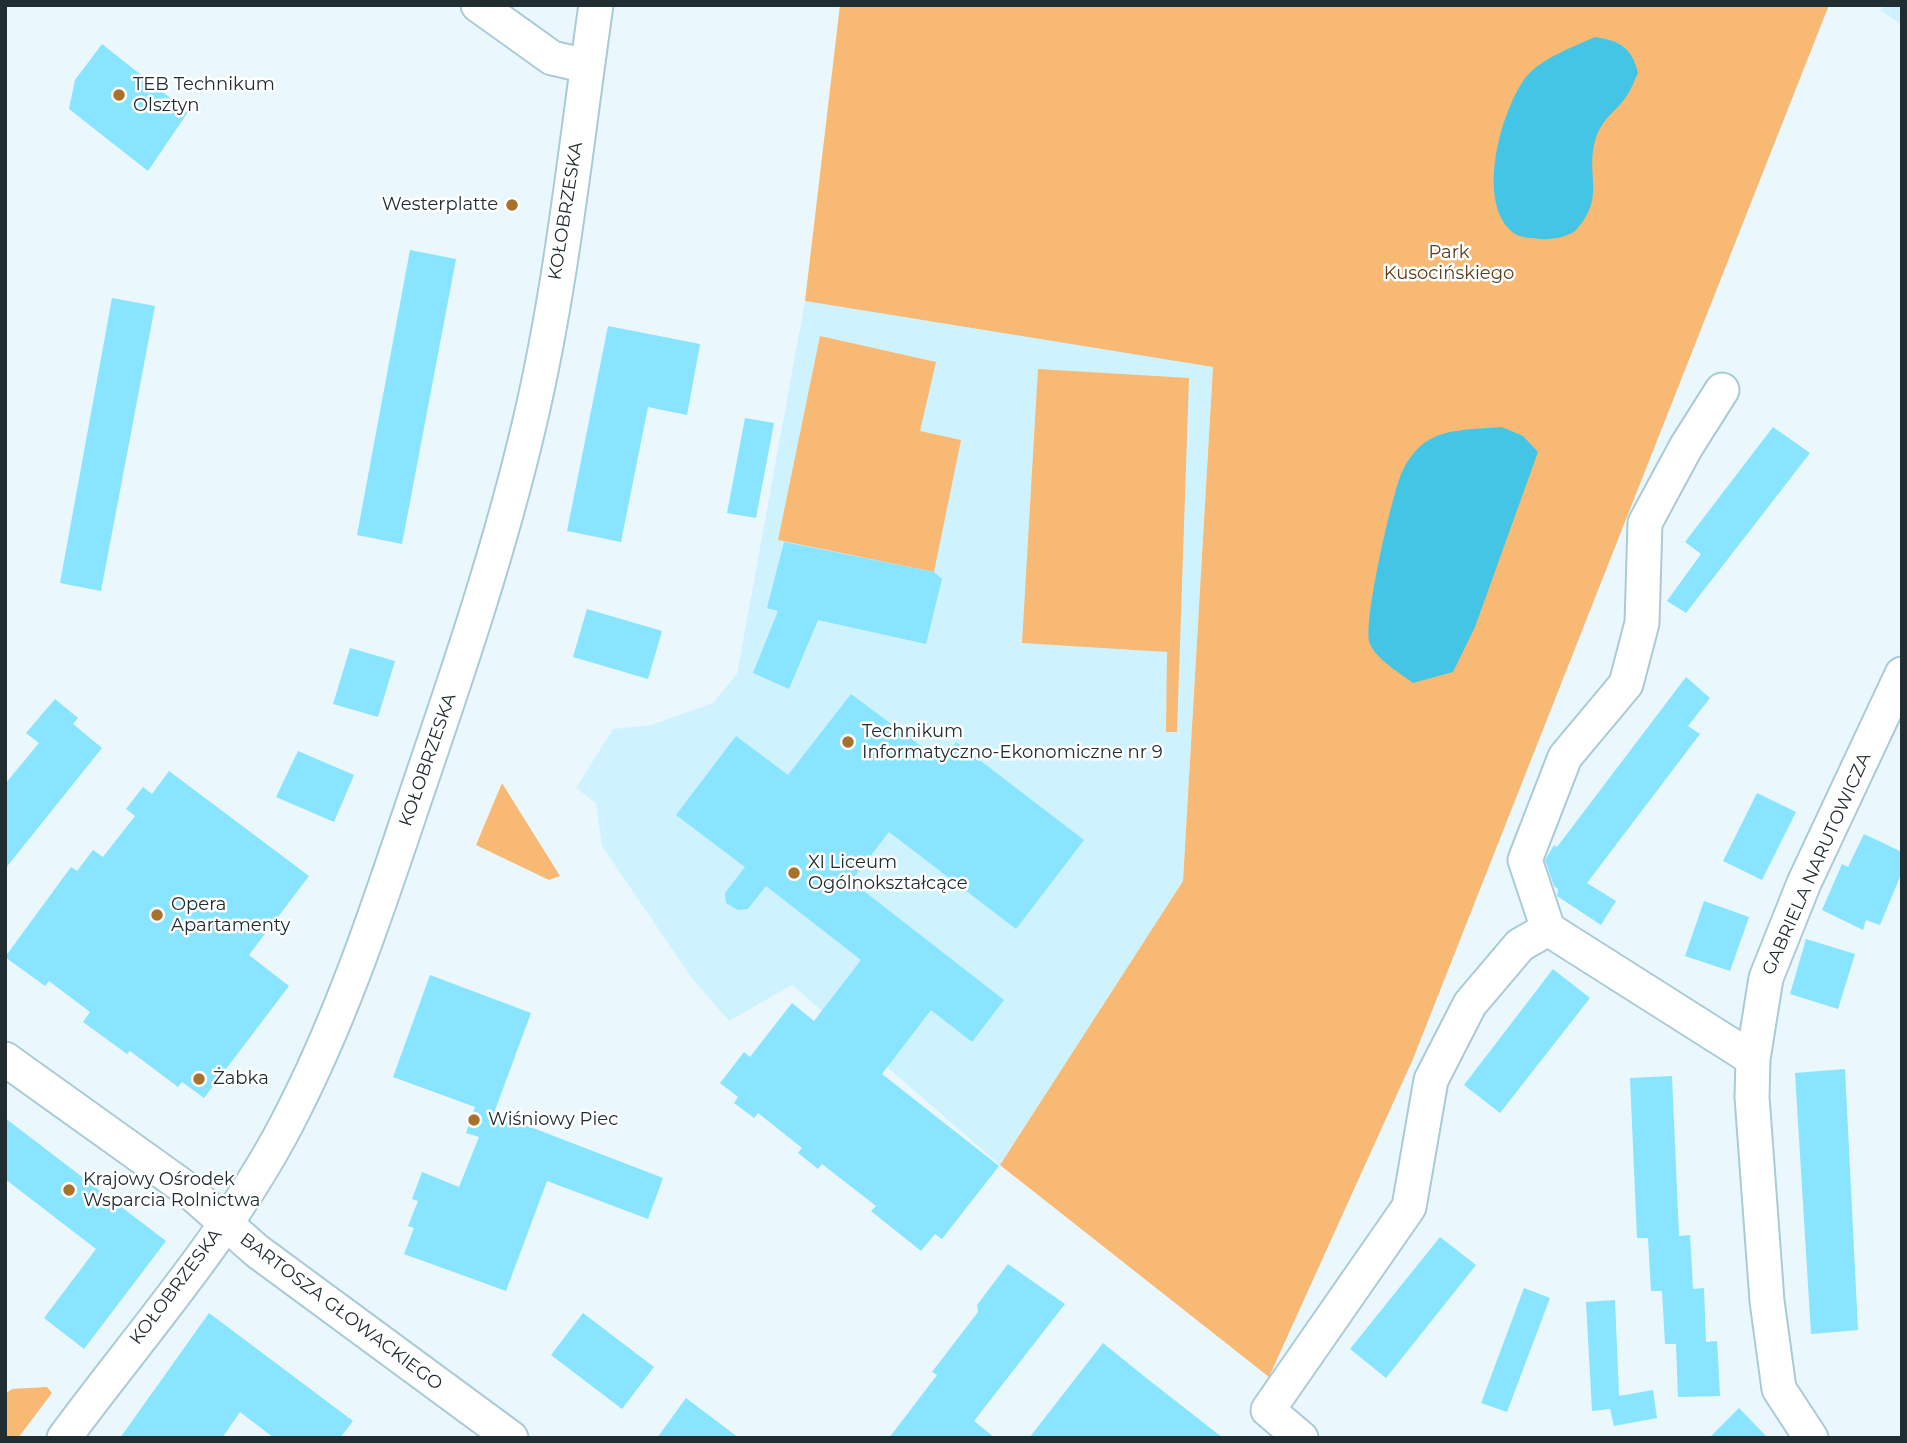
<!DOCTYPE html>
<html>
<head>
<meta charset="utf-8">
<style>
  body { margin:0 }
  #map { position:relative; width:1907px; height:1443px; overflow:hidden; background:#eaf8fd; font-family:Montserrat,sans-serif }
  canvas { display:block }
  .frame { position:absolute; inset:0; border:7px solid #202d31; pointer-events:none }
</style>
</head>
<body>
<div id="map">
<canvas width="1907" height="1443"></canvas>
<div class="frame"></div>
</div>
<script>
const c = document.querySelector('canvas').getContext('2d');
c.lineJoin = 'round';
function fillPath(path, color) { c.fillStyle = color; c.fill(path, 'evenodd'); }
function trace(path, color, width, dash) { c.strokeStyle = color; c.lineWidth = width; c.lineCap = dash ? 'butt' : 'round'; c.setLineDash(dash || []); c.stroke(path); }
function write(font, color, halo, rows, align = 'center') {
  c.font = font + ' Montserrat,sans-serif'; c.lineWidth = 5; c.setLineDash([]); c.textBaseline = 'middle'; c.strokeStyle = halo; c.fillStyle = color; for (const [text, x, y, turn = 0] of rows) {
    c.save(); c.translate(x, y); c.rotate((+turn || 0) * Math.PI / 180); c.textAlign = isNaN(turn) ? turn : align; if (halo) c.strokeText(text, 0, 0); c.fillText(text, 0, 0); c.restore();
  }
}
fillPath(new Path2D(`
  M1884 5H1902V25L1880 10Z
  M805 301 1213 367 1183 881 1000 1165 792 985 729 1021 691 977 602 846 596 803 576 788 613 729 651 725 713 703 737 674Z`), '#cff3fe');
fillPath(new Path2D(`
  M840 5H1829L1413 1059 1269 1377 1000 1165 1183 881 1213 367 805 301Z
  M820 336 936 362 920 431 961 440 934 572 778 540Z
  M1038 369 1189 378 1177 732H1166L1167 652 1022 643Z
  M502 783 560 876 549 880 476 845Z
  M47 1387 52 1393 18 1438H5V1394L12 1389Z`), '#f7b973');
fillPath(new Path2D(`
  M1595 37C1621 41 1632 48 1638 73 1634 81 1631 90 1626 97 1613 115 1600 119 1594 145 1587 178 1605 198 1576 230 1569 237 1550 240 1541 239 1533 238 1521 238 1515 234 1474 205 1501 110 1526 77 1542 58 1573 47 1595 37Z
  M1502 427 1523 436 1538 452 1475 627 1453 672 1413 683C1400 673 1377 660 1370 644 1362 625 1391 501 1400 477 1405 463 1416 447 1429 440 1448 428 1481 429 1502 427Z`), '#44c5e6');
fillPath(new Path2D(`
  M102 44 188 112 148 171 69 109 75 80Z
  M410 250 456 259 402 544 357 535Z
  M112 298 155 306 101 591 60 583Z
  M608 326 700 344 687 415 648 407 621 542 567 531Z
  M745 418 774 423 756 518 727 513Z
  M1773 427 1810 453 1686 613 1667 601 1701 554 1685 542Z
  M784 542 934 572 942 579 926 644 818 620 789 689 753 673 778 611 767 608Z
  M587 609 662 631 648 679 573 657Z
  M350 648 395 661 378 717 333 704Z
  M1686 677 1710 698 1688 726 1700 734 1587 883 1616 901 1601 925 1557 896 1558 889 1554 886 1545 860 1554 845 1557 847Z
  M851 694 941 761 956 742 1084 840 1016 929 889 832 851 881 1004 1000 972 1042 931 1010 882 1074 999 1166 942 1239 935 1234 921 1251 871 1211 876 1206 822 1164 818 1169 798 1153 802 1148 758 1113 754 1118 734 1103 738 1097 720 1083 744 1052 750 1057 792 1003 814 1021 861 960 766 886 748 909 738 910 726 903 725 893 745 867 676 815 736 736 788 775Z
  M55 699 78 718 73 724 102 748 5 869V784L39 743 26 733Z
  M298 751 354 775 334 822 276 797Z
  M169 771 309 876 249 955 289 986 204 1098 182 1082 178 1087 130 1051 127 1054 83 1022 90 1012 49 981 45 986 5 957 71 867 77 871 93 850 103 857 135 816 126 809 143 787 152 794Z
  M1757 793 1796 812 1762 880 1723 861Z
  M1864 834 1902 852V872L1880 925 1866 920 1863 930 1822 910 1842 864 1848 867Z
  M1704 901 1749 917 1730 971 1685 956Z
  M1806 939 1855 954 1838 1009 1790 994Z
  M1553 969 1590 998 1500 1113 1464 1085Z
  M430 975 531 1013 494 1113 663 1178 648 1219 547 1181 506 1291 404 1254 414 1228 408 1226 418 1201 412 1199 422 1172 459 1187 479 1137 466 1133 475 1107 393 1077Z
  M1845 1069 1858 1330 1811 1334 1795 1073Z
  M1672 1076 1679 1236 1690 1235 1693 1289 1704 1288 1706 1342 1717 1341 1720 1396 1678 1397 1676 1344H1665L1662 1291H1651L1648 1238H1637L1630 1078Z
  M5 1118 166 1241 84 1349 44 1318 96 1249 5 1179Z
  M1440 1237 1476 1265 1386 1378 1350 1349Z
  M1008 1264 1065 1304 974 1421 995 1438H889L937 1375 932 1372 978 1312 977 1305Z
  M1524 1288 1550 1298 1507 1412 1481 1403Z
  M1615 1300 1619 1396 1653 1390 1657 1418 1614 1426 1610 1409 1592 1411 1586 1302Z
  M209 1313 353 1421 340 1438H274L240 1412 222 1438H120Z
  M583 1313 654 1367 622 1409 551 1355Z
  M1103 1343 1145 1377 1223 1438H1029Z
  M686 1398 739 1438H657Z
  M1739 1408 1768 1438H1709Z`), '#88e4ff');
const street = new Path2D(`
  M478 5 552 58 587 66
  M1722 390 1686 447 1645 523 1642 623 1626 684 1565 757 1525 860 1548 929 1753 1059
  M5 1059 188 1190 257 1251 511 1438
  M64 1438C137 1339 229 1234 285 1127 340 1023 377 911 414 801 457 675 500 550 530 421 562 285 576 143 596 5
  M1301 1438 1268 1410 1409 1207 1431 1080 1470 1004 1520 945 1548 929
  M1811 1438 1779 1389 1767 1301 1752 1097 1753 1059 1766 978 1804 883 1902 674`);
trace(street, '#a9cbd6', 37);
trace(street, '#fff', 33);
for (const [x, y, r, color] of [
  [119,95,7,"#a8722d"],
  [512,205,7,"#a8722d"],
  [848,742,7,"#a8722d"],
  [794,873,7,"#a8722d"],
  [157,915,7,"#a8722d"],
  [199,1079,7,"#a8722d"],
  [474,1120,7,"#a8722d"],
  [69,1190,7,"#a8722d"]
]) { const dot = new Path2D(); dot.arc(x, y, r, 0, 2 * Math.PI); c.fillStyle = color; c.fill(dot); trace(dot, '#fff', 2.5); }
write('18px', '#202d31', '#fff', [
  ["TEB Technikum",133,85],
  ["Olsztyn",133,106],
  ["Westerplatte",498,205,"right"],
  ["Technikum",862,732],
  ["Informatyczno-Ekonomiczne nr 9",862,753],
  ["XI Liceum",808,863],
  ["Ogólnokształcące",808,884],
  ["Opera",171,905],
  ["Apartamenty",171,926],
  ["Żabka",213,1079],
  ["Wiśniowy Piec",488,1120],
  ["Krajowy Ośrodek",83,1180],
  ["Wsparcia Rolnictwa",83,1201]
], 'left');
write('18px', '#202d31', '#fff', [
  ["KOŁOBRZESKA",566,211,-81],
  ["KOŁOBRZESKA",428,760,-71],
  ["GABRIELA NARUTOWICZA",1817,864,-66],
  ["KOŁOBRZESKA",176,1287,-53],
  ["BARTOSZA GŁOWACKIEGO",341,1312,37]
]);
write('18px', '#593e1e', '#fff', [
  ["Park",1449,253],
  ["Kusocińskiego",1449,274]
]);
</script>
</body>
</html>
